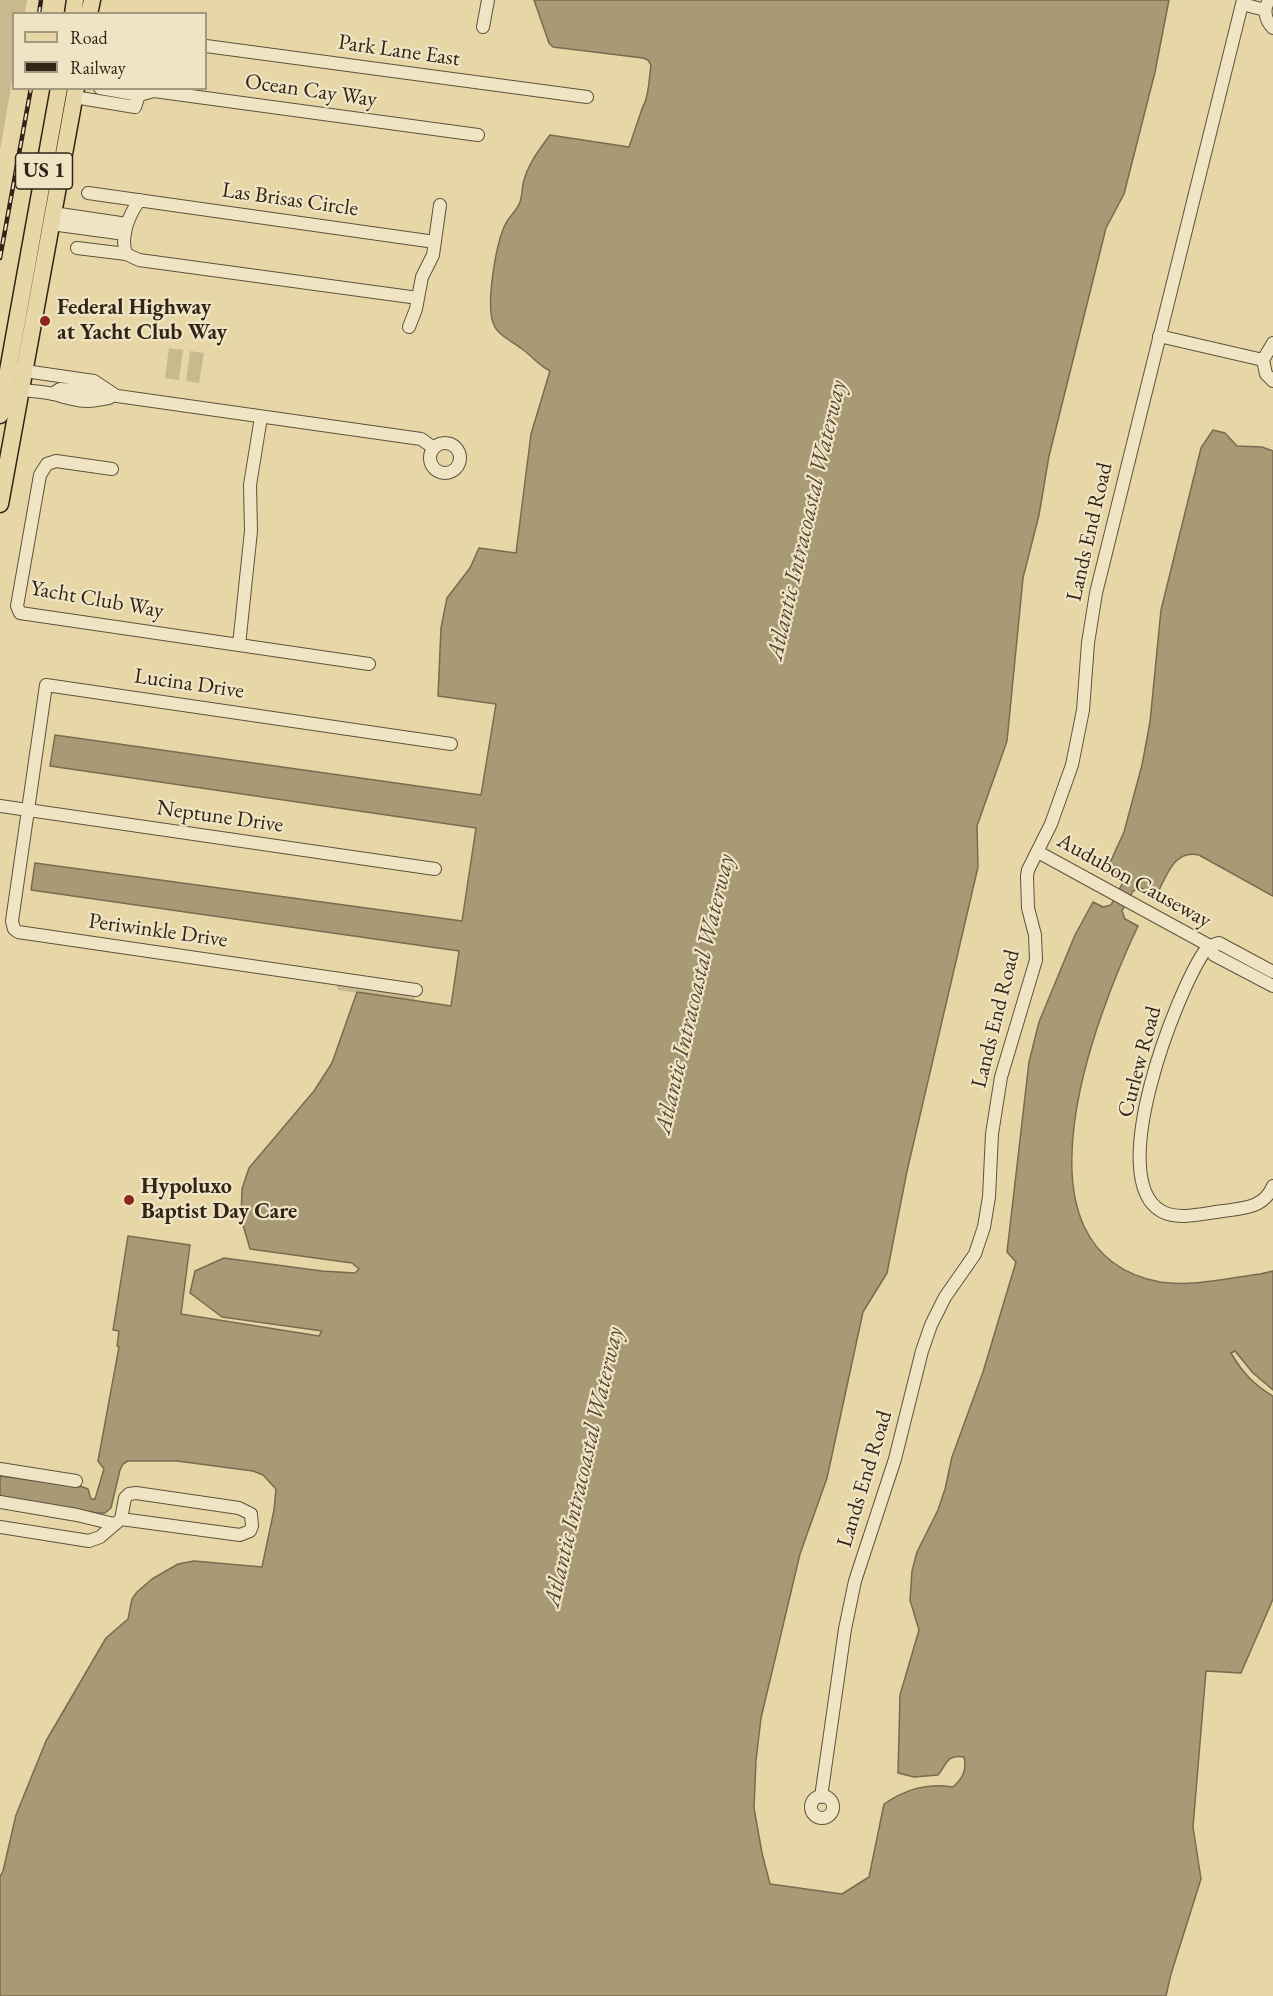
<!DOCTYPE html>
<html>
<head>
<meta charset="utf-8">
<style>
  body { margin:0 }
  #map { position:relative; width:1273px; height:1996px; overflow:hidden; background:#e7d7a6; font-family:"EB Garamond",serif }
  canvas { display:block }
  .legend { position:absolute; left:12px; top:12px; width:195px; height:78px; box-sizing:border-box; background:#efe5c5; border:2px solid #a39880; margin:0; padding:8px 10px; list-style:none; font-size:18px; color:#322518 }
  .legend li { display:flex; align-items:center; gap:12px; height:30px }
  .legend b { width:30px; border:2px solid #a39880 }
</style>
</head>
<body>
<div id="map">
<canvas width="1273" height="1996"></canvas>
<ul class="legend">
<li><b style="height:8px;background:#e7d7a6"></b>Road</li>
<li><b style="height:8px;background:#322518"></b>Railway</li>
</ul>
</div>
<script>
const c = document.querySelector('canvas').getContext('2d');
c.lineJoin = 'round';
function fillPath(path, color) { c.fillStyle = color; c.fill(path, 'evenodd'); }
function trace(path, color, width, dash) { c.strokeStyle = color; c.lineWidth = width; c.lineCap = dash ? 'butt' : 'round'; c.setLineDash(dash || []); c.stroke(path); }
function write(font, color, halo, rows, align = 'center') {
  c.font = font + ' "EB Garamond",serif'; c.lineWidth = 4.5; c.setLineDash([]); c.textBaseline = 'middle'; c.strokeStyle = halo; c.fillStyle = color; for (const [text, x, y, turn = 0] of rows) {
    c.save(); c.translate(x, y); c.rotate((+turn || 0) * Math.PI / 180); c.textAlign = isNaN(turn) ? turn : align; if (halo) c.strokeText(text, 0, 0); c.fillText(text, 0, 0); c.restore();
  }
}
fillPath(new Path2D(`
  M0 0H27L25 13 14 14 13 76 0 150Z
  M169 348 183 350 179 380 165 378Z
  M190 351 204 353 199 383 186 381Z
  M336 983 408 994 415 998V1001L338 990Z`), '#c8b98e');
const water = new Path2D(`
  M534 0H1169L1155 72 1124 194 1106 228 1049 456 1039 515 1023 578 1007 741 977 826 978 867 907 1171 887 1273 863 1312 827 1478 800 1554 761 1718 756 1760 754 1808 762 1853 770 1884 842 1894 869 1877 884 1804C906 1789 926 1783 953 1787 963 1778 967 1770 964 1757 947 1754 947 1764 938 1775L914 1777 898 1773 900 1695 919 1630 910 1600 912 1571 917 1552 938 1510 945 1489 952 1457 983 1372 1016 1262 1007 1252 1029 1062 1039 1022 1075 935 1093 902 1103 907 1111 905 1122 884 1120 876 1107 869 1124 832 1142 765 1150 722 1161 610 1201 448 1213 430 1225 433 1237 446 1262 447 1273 451V896L1199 855C1173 849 1166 878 1156 896L1141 888 1133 891 1122 911 1125 919 1138 926C1096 1015 1002 1252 1160 1282 1190 1287 1229 1278 1260 1274L1273 1271V1390L1253 1373 1235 1351 1231 1353C1242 1372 1254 1385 1273 1396V1599L1241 1673 1206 1671 1193 1827 1201 1879 1171 1974 1166 1996H0V1877L3 1871 16 1815 46 1741 106 1638 128 1619 132 1599 137 1592 152 1579 178 1564 194 1561 262 1567 274 1510 276 1489 263 1475 253 1471 177 1461H128L123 1464 120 1470 111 1508 105 1513H96L0 1496V1476L83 1487 88 1489 91 1499H95L104 1469 98 1461 119 1347 117 1346 119 1331 113 1330 128 1236 190 1245 181 1314 319 1336 322 1331 222 1317 190 1293 195 1271 224 1258 322 1271 355 1273 359 1269 352 1263 250 1249 241 1218 242 1189 249 1168 314 1091 332 1063 357 992 451 1006 459 951 31 890 35 863 462 921 476 828 50 766 55 735 481 795 496 704 438 696 441 628 447 598 470 568 479 548 516 553 531 434 550 371C539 366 532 356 522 349 513 342 498 335 494 325 485 306 496 244 505 225 509 216 517 211 520 202 522 196 522 190 523 184 527 165 539 150 550 135L629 147 643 106C649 98 649 77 651 65L648 60 643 58 553 47 549 43Z`);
fillPath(water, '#a99a76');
trace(water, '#796b50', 1.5);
const minor = new Path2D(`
  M1269 0C1263 10 1265 20 1273 28
  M1242 4 1265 10
  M483 27 488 0
  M206 46 587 97
  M100 88 139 95 154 91 478 135
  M74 97 135 107 139 95
  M88 193 435 242
  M53 213 127 224
  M51 224 125 234
  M77 248 126 254 139 260 418 298
  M126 254C120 236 129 214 140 200
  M409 327 416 309 422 277 433 255 440 205
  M1159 336 1263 360
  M1273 343 1263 360 1266 374 1273 381
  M18 370 94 381 115 395
  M14 389C27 391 40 391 53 394 77 400 83 404 109 398
  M52 394 60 389 75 390 421 439 434 448
  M430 458a15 15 0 1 1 30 0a15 15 0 1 1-30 0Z
  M112 469 56 461 47 464 40 475 17 606 20 613 369 664
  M239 645 251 531 250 485 261 417
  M0 806 435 869
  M1038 852 1210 946 1214 955 1273 986
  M1273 972 1219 943 1210 946 1204 952C1176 994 1104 1178 1161 1211 1178 1221 1205 1213 1223 1211 1244 1208 1264 1208 1273 1186
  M416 990 18 932 14 929 12 921 46 685 451 744
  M0 1469 76 1481
  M136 1493 239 1508 251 1514 252 1526 250 1531 240 1535 121 1519 125 1498 129 1494Z
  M0 1502 77 1515 114 1524
  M0 1527 89 1541 100 1537 121 1519
  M811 1807a11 11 0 1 1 22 0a11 11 0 1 1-22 0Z
  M822 1797V1790L845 1629 855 1581 895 1459 922 1351 931 1325 945 1297 975 1254 984 1227 989 1197 992 1134 1001 1077 1036 960 1035 935 1028 908 1027 876 1028 870 1051 824 1072 765 1083 710 1088 643 1096 593 1243 0`);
const major = new Path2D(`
  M73 14 75 0
  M89 14 92 0
  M0 415 59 88
  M0 504 76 88`);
trace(minor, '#5f523c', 14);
trace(major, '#322518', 19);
trace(minor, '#efe5c5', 12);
trace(major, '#e7d7a6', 16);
const rail = new Path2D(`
  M39 14 41 0
  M0 258 31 88`);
trace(rail, '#322518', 4.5);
trace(rail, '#efe5c5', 2, [7]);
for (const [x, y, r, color] of [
  [45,321,6,"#8f2418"],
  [129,1200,6,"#8f2418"]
]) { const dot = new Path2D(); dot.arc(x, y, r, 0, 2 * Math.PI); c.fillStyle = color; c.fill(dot); trace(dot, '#efe5c5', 2); }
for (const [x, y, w] of [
  [44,171,57]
]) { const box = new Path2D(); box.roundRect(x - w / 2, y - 18, w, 36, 4.5); c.fillStyle = '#efe5c5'; c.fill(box); trace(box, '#322518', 1.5); }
write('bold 21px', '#322518', null, [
  ["US 1",44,171]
]);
write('22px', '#322518', '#efe5c5', [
  ["Park Lane East",399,51,8],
  ["Ocean Cay Way",311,91,8],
  ["Las Brisas Circle",290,200,8],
  ["Lands End Road",1090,532,-77],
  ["Yacht Club Way",97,600,10],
  ["Lucina Drive",189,684,8],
  ["Neptune Drive",220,817,8],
  ["Audubon Causeway",1134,881,29],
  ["Periwinkle Drive",158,931,8],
  ["Lands End Road",996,1019,-76],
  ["Curlew Road",1140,1062,-75],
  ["Lands End Road",865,1479,-73]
]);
write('bold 22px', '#322518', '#efe5c5', [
  ["Federal Highway",57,308],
  ["at Yacht Club Way",57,333],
  ["Hypoluxo",141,1187],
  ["Baptist Day Care",141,1212]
], 'left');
write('italic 24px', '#564834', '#efe5c5', [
  ["Atlantic Intracoastal Waterway",807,520,-77],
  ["Atlantic Intracoastal Waterway",695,994,-77],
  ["Atlantic Intracoastal Waterway",584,1467,-77]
]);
</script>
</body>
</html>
